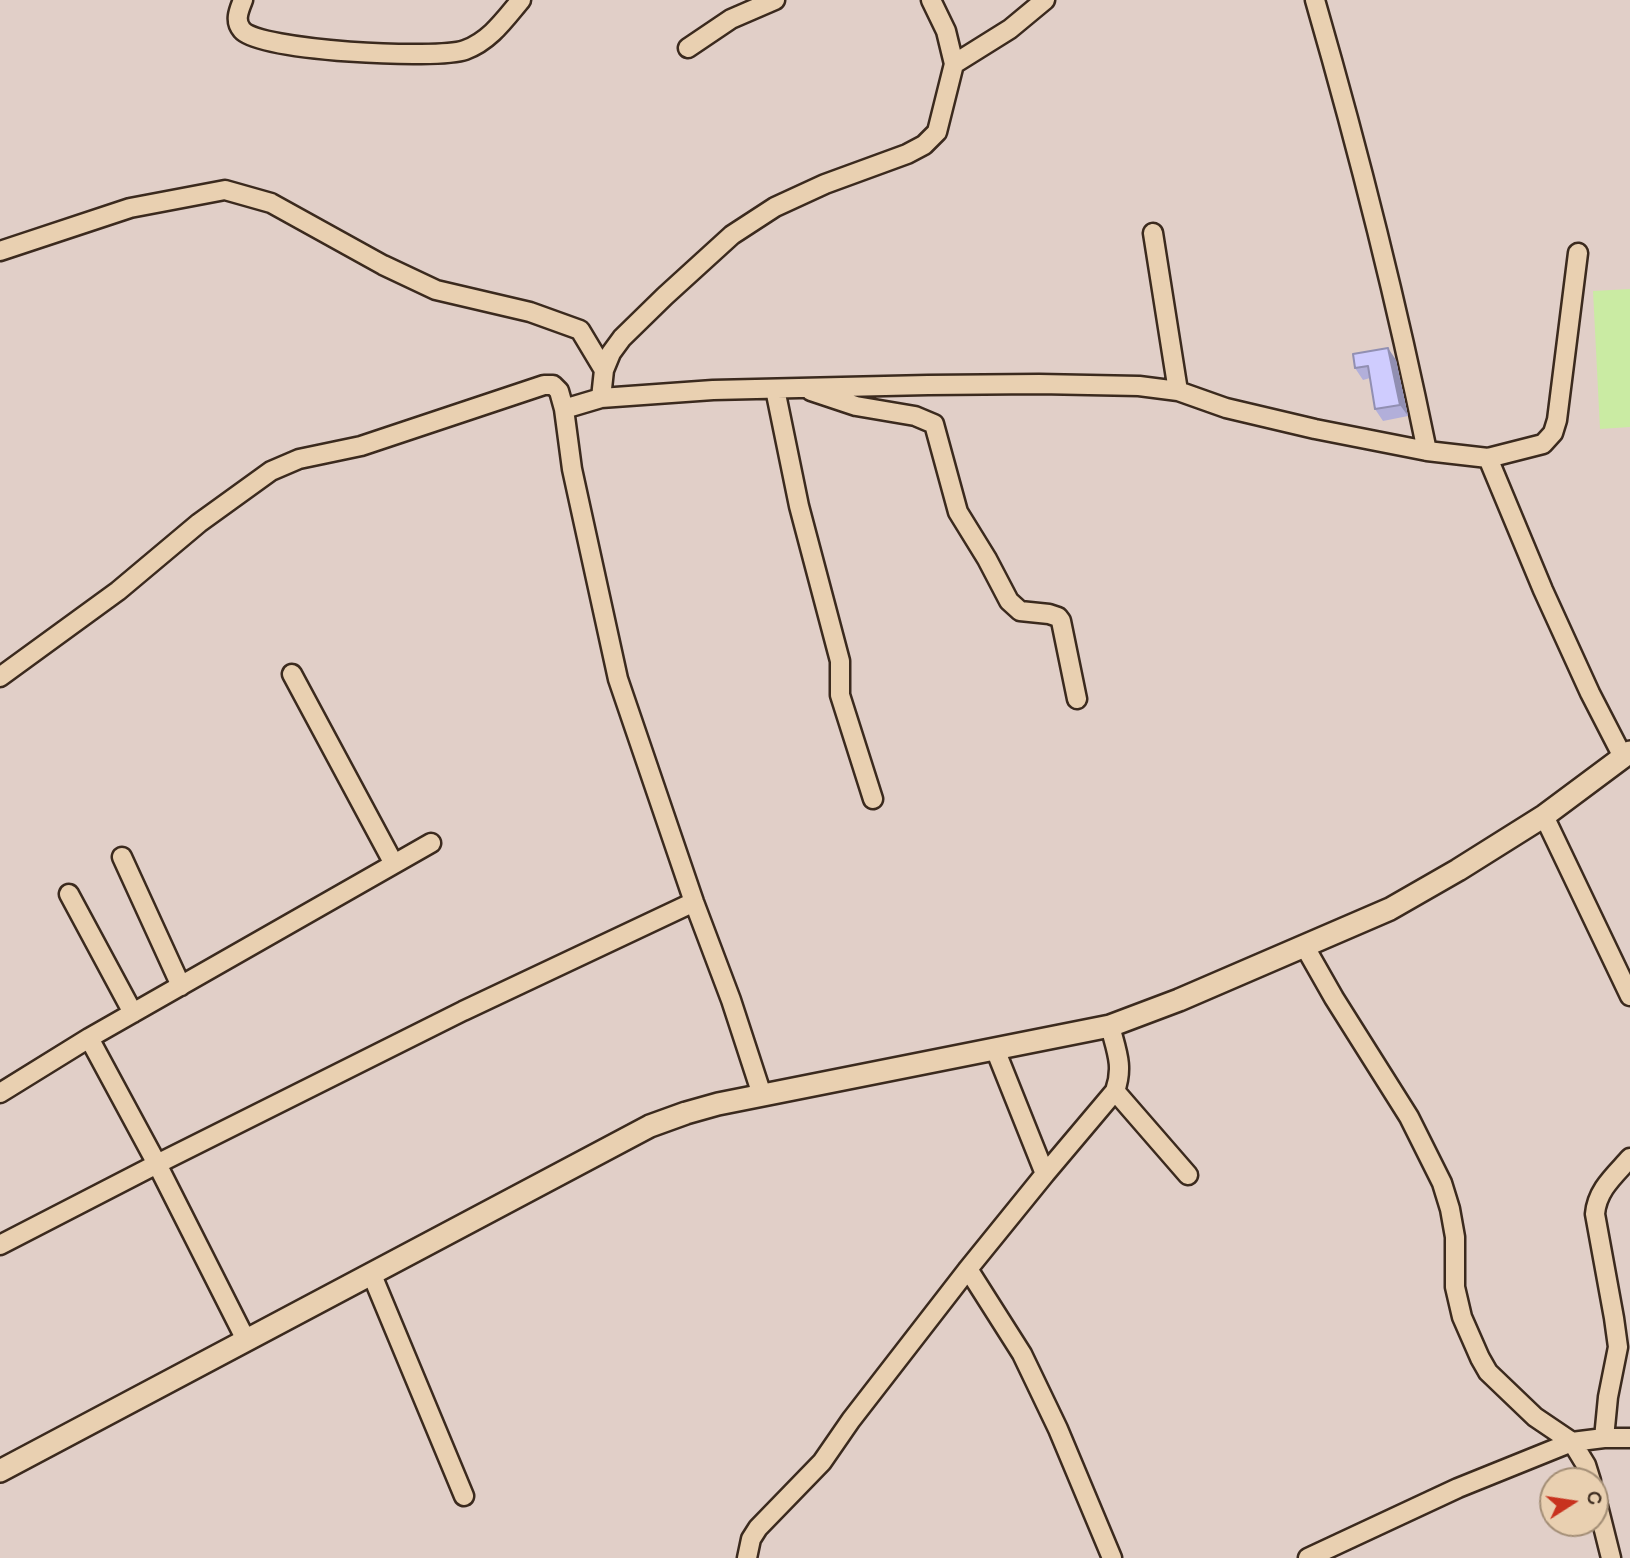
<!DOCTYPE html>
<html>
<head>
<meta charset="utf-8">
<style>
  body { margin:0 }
  #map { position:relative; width:1630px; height:1558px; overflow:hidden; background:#e1cfc8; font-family:"Balsamiq Sans",sans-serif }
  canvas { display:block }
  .north { position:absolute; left:1539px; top:1467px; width:70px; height:70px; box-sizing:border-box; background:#e9d0b1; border:2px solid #a38e76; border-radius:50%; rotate:78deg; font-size:19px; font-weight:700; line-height:28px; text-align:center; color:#3b2a1e }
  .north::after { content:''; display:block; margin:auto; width:24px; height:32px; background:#c8321e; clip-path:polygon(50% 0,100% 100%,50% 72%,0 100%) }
</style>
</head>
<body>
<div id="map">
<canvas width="1630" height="1558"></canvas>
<div class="north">С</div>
</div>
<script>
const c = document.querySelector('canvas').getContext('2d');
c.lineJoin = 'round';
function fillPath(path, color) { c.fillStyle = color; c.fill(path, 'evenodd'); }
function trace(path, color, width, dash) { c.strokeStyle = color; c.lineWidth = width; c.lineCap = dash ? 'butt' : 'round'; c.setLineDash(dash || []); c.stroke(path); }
fillPath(new Path2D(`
  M1630 289V427L1600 429 1593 291Z`), '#caeba3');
const minor = new Path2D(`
  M243 0C239 10 234 21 242 30 259 51 438 60 465 50 490 41 505 19 521 0
  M1315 0C1358 149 1396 299 1427 451
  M688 48 731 19 775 0
  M954 64 1010 29 1045 0
  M1153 233 1178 391
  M0 251 130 208 225 190 271 203 383 265 436 290 530 312 580 330 604 370
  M775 389 799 506 840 661V695L873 799
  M811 391 856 406 915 416 934 424 958 512 987 559 1009 601 1020 611 1049 614 1058 617 1061 621 1077 699
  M601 398 604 370 611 353 622 338 665 296 732 235 775 207 825 184 907 154 924 145 937 132 954 64 946 31 931 0
  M564 409 601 398 713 390 928 385 1039 384 1139 386 1178 391 1226 408 1315 429 1427 451 1488 458 1543 590 1590 693 1623 757
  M1488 458 1543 444 1553 433 1557 420 1578 253
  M292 674 394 864
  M0 677 118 591 199 523 271 471 299 459 361 446 544 385H553L559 391 564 409 572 469 618 679 694 902 731 1000 762 1095
  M1544 816 1630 996
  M122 857 181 986
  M69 894 133 1013
  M1305 947 1334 998 1409 1117 1442 1183 1450 1209 1455 1237V1287L1462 1317 1480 1358 1488 1372 1535 1417 1572 1442 1586 1465 1591 1481
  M89 1038 157 1164 246 1340
  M1115 1091 1188 1175
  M0 1093 89 1038 431 843
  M1045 1174 1115 1091C1124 1066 1116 1050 1110 1026
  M0 1245 157 1164 463 1011 694 902
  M968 1269 1022 1354 1058 1429 1112 1558
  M372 1275 464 1496
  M1604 1438 1608 1397 1618 1347 1614 1318 1595 1214C1597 1190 1614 1176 1630 1158
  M1595 1494 1611 1558
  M747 1558 751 1539 758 1528 822 1462 851 1420 968 1269 1045 1174 995 1049
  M1308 1558 1458 1488 1572 1442 1604 1438H1630`);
const tertiary = new Path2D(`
  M0 1471 650 1126 686 1113 718 1104 1110 1026 1179 1000 1390 909 1458 870 1544 816 1630 752`);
trace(minor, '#3b2a1e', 23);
trace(tertiary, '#3b2a1e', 26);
trace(minor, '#e9d0b1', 18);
trace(tertiary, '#e9d0b1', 21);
fillPath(new Path2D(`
  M1396 360 1408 416 1383 421 1375 409 1370 378 1363 380 1355 368Z`), '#b2afda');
fillPath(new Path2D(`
  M1388 348 1396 360 1408 416 1400 405Z`), '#918fb2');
const building = new Path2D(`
  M1388 348 1400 405 1375 409 1368 366 1355 368 1353 354Z`);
fillPath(building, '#cfccfe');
trace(building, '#918fb2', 2);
</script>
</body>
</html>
